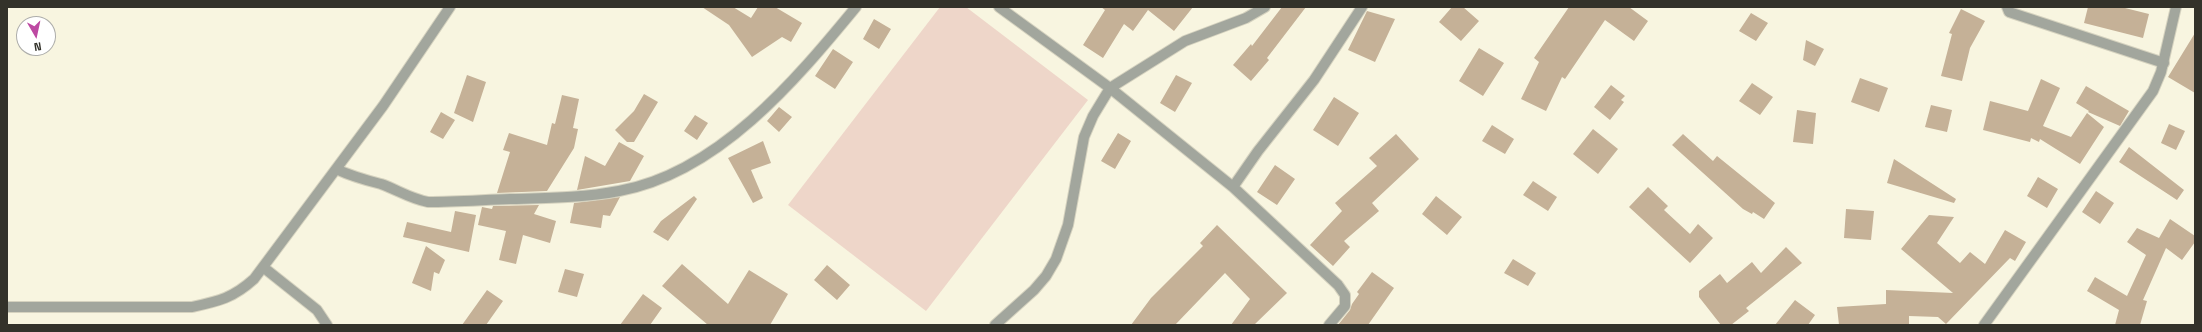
<!DOCTYPE html>
<html>
<head>
<meta charset="utf-8">
<style>
  body { margin:0 }
  #map { position:relative; width:2202px; height:332px; overflow:hidden; background:#f8f5e0; font-family:"Space Grotesk",sans-serif }
  canvas { display:block }
  .frame { position:absolute; inset:0; border:8px solid #33322a; pointer-events:none }
  .north { position:absolute; left:16px; top:16px; width:40px; height:40px; box-sizing:border-box; background:#fff; border:1px solid #adadaa; border-radius:50%; rotate:171deg; font-size:11px; font-weight:700; line-height:16px; text-align:center; color:#33322a }
  .north::after { content:''; display:block; margin:auto; width:14px; height:18px; background:#bd49a2; clip-path:polygon(50% 0,100% 100%,50% 72%,0 100%) }
</style>
</head>
<body>
<div id="map">
<canvas width="2202" height="332"></canvas>
<div class="frame"></div>
<div class="north">N</div>
</div>
<script>
const c = document.querySelector('canvas').getContext('2d');
c.lineJoin = 'round';
function fillPath(path, color) { c.fillStyle = color; c.fill(path, 'evenodd'); }
function trace(path, color, width, dash) { c.strokeStyle = color; c.lineWidth = width; c.lineCap = dash ? 'butt' : 'round'; c.setLineDash(dash || []); c.stroke(path); }
fillPath(new Path2D(`
  M940 7H966L1088 100 926 311 788 205Z`), '#eed6c9');
fillPath(new Path2D(`
  M702 7H733L751 18 758 7H775L802 23 791 42 782 37 752 57 729 25Z
  M1101 7H1193L1174 31 1148 10 1133 31 1124 24 1103 58 1083 45 1105 10Z
  M1282 7H1306L1267 58 1269 60 1251 81 1233 65 1251 44 1252 46Z
  M1452 7H1463L1479 21 1461 41 1439 22Z
  M1569 7H1629L1648 21 1634 41 1605 20 1565 79 1562 77 1546 111 1521 99 1539 62 1534 58Z
  M2088 7H2121L2149 14 2143 38 2084 23Z
  M1961 9 1985 21 1970 48 1962 81 1941 76 1952 34 1949 33Z
  M1367 11 1395 19 1375 62 1348 50Z
  M1751 13 1768 23 1756 41 1739 31Z
  M874 19 891 29 879 49 863 39Z
  M2195 33V93L2168 77Z
  M1806 40 1824 49 1815 66 1803 60Z
  M1479 48 1504 63 1483 96 1459 81Z
  M833 49 853 62 835 89 815 76Z
  M467 75 486 82 473 122 454 113Z
  M1176 75 1192 83 1175 112 1160 103Z
  M1860 78 1888 88 1879 112 1851 102Z
  M2041 79 2060 88 2043 126 2071 137 2087 113 2104 127 2080 164 2040 139 2039 142 2031 138 2030 142 1983 130 1990 101 2028 111Z
  M1752 83 1773 97 1760 115 1739 101Z
  M1611 85 1625 96 1621 100 1624 102 1610 120 1594 107Z
  M2086 86 2129 111 2120 126 2088 112 2089 111 2076 103Z
  M644 94 658 102 634 142H627L615 130 634 111Z
  M562 95 579 99 573 128 578 129 574 148 547 191 497 193 510 152 503 150 509 133 547 145 552 123 555 124Z
  M1334 97 1359 113 1338 146 1313 130Z
  M1931 105 1952 110 1947 132 1925 127Z
  M779 107 792 117 779 132 767 121Z
  M1797 110 1816 113 1813 144 1793 142Z
  M441 112 455 120 443 139 430 132Z
  M695 115 708 123 697 140 684 131Z
  M2169 124 2185 131 2176 150 2161 143Z
  M1492 125 1514 139 1505 154 1482 141Z
  M1593 129 1618 149 1598 174 1573 154Z
  M1118 133 1131 141 1115 169 1101 161Z
  M1396 134 1419 159 1372 203 1379 211 1344 241 1350 247 1333 266 1310 245 1342 211 1335 203 1377 166 1369 158Z
  M1683 134 1713 161 1717 156 1775 203 1764 219 1753 212 1752 214 1743 209 1672 145Z
  M763 141 771 163 751 170 763 198 753 203 728 158Z
  M619 142 644 156 630 181 577 190 585 156 605 166Z
  M2129 147 2184 190 2177 200 2119 162Z
  M1894 159 1956 199 1954 203 1887 183Z
  M1275 165 1295 179 1277 205 1257 192Z
  M2038 177 2058 189 2047 208 2027 196Z
  M1533 181 1557 197 1548 211 1523 195Z
  M1648 187 1668 206 1664 210 1690 234 1698 224 1713 238 1690 263 1629 207Z
  M2096 191 2114 203 2100 224 2082 212Z
  M694 196 697 199 668 241 653 232 661 221Z
  M1436 196 1462 217 1447 235 1422 214Z
  M620 197 610 216 603 215 601 228 570 223 574 203Z
  M539 205 534 214 556 221 550 243 523 235 516 264 499 260 506 231 478 225 482 207 492 209 493 206Z
  M1846 209 1874 211 1871 240 1844 238Z
  M455 211 476 215 469 252 403 237 407 222 451 232Z
  M1929 215 1954 217 1937 243 1960 263 1970 252 1985 264 2005 230 2026 242 2015 261 2010 258 1946 324 1938 317 1909 316V325H1839L1837 307 1886 304V290L1953 293 1901 249Z
  M2170 219 2195 236V242L2182 260 2166 248 2143 300 2147 301 2140 325H2115L2119 310 2087 291 2095 277 2127 296 2146 255 2127 242 2137 228 2159 238Z
  M1217 225 1287 293 1254 325H1231L1250 299 1225 273 1175 325H1131L1151 298 1203 246 1200 243Z
  M426 246 445 260 439 274 434 272 431 291 412 283Z
  M1786 247 1802 263 1746 308 1749 311 1731 325H1721L1699 297V291L1720 274 1727 283 1752 262 1761 273Z
  M1513 259 1536 273 1528 286 1504 273Z
  M682 264 728 304 749 270 788 294 770 325H708L662 286Z
  M827 265 850 285 837 300 814 280Z
  M565 269 584 274 577 297 558 292Z
  M1372 272 1394 288 1368 325H1338L1350 310 1352 304 1359 294 1357 292Z
  M487 290 503 301 486 325H462Z
  M643 294 662 308 650 325H620Z
  M1795 300 1815 315 1808 325H1775Z`), '#c5b197');
const lane = new Path2D(`
  M2007 7 2009 12 2164 63`);
const street = new Path2D(`
  M999 7 1110 88 1233 187 1258 151 1314 80 1362 7
  M336 169C351 176 365 180 381 184 398 190 409 198 428 202 455 202 482 200 510 199 546 198 583 198 619 191 718 173 795 81 856 7
  M1233 187 1338 285 1345 295V306L1329 325
  M263 267 317 310 327 325
  M7 307H192C219 301 233 298 254 279L383 106 450 7
  M995 325 1034 290 1046 276 1056 259 1068 225 1084 137 1093 116 1110 88 1185 41 1246 18 1265 7
  M1984 325 2153 91 2161 72 2176 7`);
trace(lane, '#d5d2bf', 12);
trace(street, '#d5d2bf', 12);
trace(lane, '#a2a69d', 10);
trace(street, '#a2a69d', 10);
</script>
</body>
</html>
